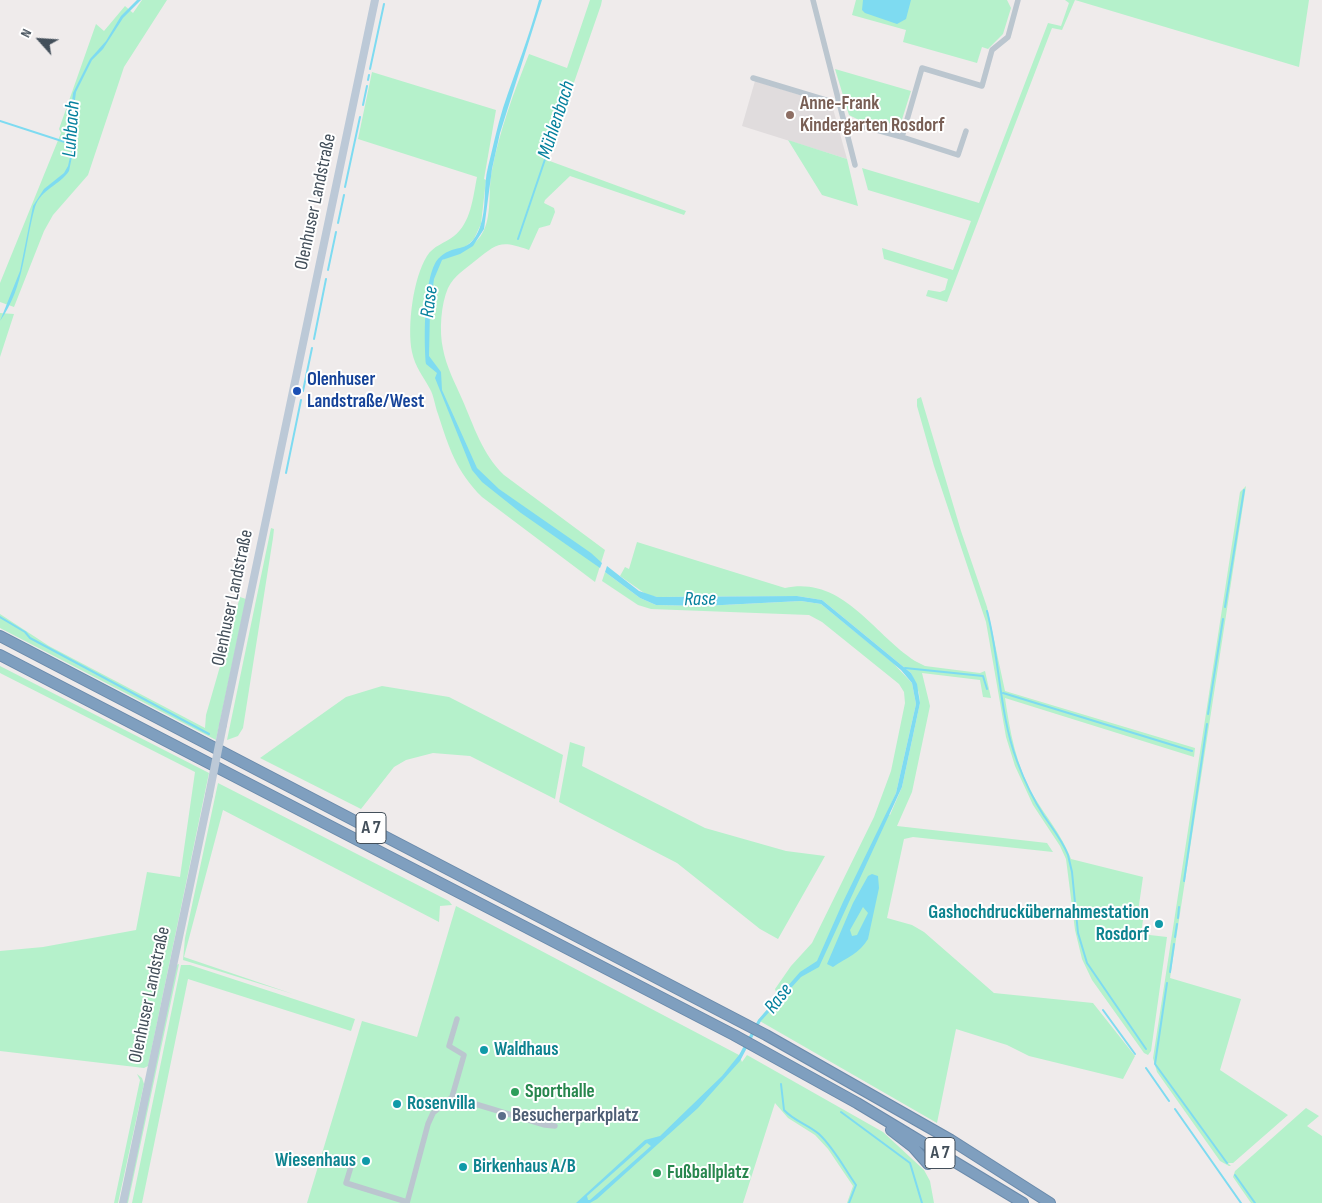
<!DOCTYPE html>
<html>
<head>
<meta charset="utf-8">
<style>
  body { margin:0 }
  #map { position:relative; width:1322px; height:1203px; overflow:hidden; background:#efebeb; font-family:"Sofia Sans Condensed",sans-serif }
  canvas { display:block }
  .north { position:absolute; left:15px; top:15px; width:50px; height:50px; -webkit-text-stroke:4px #fff; paint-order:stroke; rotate:296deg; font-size:14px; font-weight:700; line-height:20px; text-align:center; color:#434f5a }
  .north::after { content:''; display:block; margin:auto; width:18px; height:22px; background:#434f5a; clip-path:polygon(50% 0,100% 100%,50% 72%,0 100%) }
</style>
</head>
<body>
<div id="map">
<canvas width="1322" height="1203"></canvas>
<div class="north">N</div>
</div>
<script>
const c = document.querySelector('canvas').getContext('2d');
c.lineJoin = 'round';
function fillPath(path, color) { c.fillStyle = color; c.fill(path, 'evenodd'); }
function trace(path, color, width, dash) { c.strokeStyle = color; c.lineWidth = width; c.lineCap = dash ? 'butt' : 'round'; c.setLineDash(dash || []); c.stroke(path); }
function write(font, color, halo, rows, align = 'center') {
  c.font = font + ' "Sofia Sans Condensed",sans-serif'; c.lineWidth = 4; c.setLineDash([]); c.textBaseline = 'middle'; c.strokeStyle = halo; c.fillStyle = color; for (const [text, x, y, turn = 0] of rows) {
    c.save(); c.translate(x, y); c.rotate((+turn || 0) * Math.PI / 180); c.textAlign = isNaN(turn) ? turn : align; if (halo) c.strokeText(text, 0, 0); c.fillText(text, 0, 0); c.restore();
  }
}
fillPath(new Path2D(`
  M755 81 832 105 847 159 742 126Z`), '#e0dcdd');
fillPath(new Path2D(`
  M142 0H167L124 67 88 175 53 215 44 231 14 307 0 302V283L61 133 59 129 96 24 104 31 125 6 133 13Z
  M590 0H602L601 5 547 160 686 211 684 215 570 176 545 200 544 203 554 208 555 212 550 225 539 228 529 250C500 240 498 243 475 261 465 269 454 276 448 288 441 304 439 331 443 349 446 366 455 383 462 399 474 426 482 454 504 475L605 550 595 582 482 497C456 471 449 448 438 414 435 406 434 396 430 389 423 376 415 367 412 352 407 327 413 278 427 256 433 246 445 243 454 236 471 223 473 197 477 177L358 139 372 72 496 110 484 179 486 180 481 224 474 239 463 249 439 258 442 260C459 251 475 249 484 230 492 213 488 188 492 170 500 129 514 92 529 54L567 68Z
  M856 0H1007L1011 8 1003 34 988 49 982 47 977 63 903 42 906 30 852 15Z
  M1065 0H1309L1299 67 1075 0 1062 30 1052 28 947 302 926 296 928 290 940 292 945 290 948 279 884 259 882 248 953 270 971 221 868 190 862 168 979 203 1048 23 1061 26 1069 3Z
  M835 69 911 91 899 129H891L892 124 879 120 878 125 863 122 849 115Z
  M788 140 847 159 858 206 822 195Z
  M0 313 14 314 0 357Z
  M921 397 961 531 987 607 1005 691 1195 748 1194 757 1005 698C1010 732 1016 765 1033 795 1046 817 1062 835 1071 859L1143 877 1138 912 1144 913 1141 934 1167 937 1151 1051 1148 1055 1144 1053 1092 980 1082 959 1075 930 1066 859 1060 846 1033 805 1015 766 1006 737 986 622 934 466 917 406V399Z
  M1246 486 1170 978 1241 999 1220 1070 1288 1115 1233 1163H1228L1231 1166H1229L1220 1161 1157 1072 1153 1058 1240 492Z
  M271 528 274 529 273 538 243 728 238 736 227 740Z
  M637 542 785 588C843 576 872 633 915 661L925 666 980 673 985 671 991 698 983 697 980 680 922 673 930 706 912 792 897 826 1047 843 1053 852 913 837 904 839 887 918 912 925 924 932 994 993 1093 1003 1135 1056 1123 1079 1029 1056 1007 1045 956 1029 937 1123 758 1020 778 997 775 989 791 966 812 943 874 817 891 771 905 703 904 692 899 684 822 622 809 615 651 609 638 605 602 581 605 572 640 598 656 605 703 606 801 601 821 604 893 663 912 683 916 704 896 793 887 813 890 815 902 787 920 703 919 693 911 673 822 600 797 596 657 597 647 595 620 576 625 567 629 569Z
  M240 597 246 599 216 740 0 628V614L49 646 205 728 206 715Z
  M0 666 209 773 148 1066 144 1068 0 1051V951L43 947 136 930 147 872 180 877 195 772 0 673Z
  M382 686 449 697 563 755 555 799 470 756 433 753 406 760 394 767 361 809 260 758 346 697Z
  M570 742 585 747 582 766 705 828 786 851 825 856 778 939 760 929 677 863 559 802Z
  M218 783 449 901 452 905 440 906 439 922 223 810 184 957 293 994 183 960 185 938Z
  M456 906 739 1055 742 1062 747 1055 883 1132 924 1170 930 1181 934 1203H847L853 1186 828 1149 815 1135 788 1118 775 1103 743 1203H307L362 1021 417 1037Z
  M179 964 128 1203H126L176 965Z
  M181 965H190L355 1019 351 1031 188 979 142 1203H132Z
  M137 1074 142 1078 144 1084 118 1203H114L140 1080Z
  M1306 1108 1319 1116 1307 1126 1322 1136V1203H1251L1233 1177 1235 1171Z`), '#b5f1cb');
fillPath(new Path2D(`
  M137 0H141L123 18 103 49 92 60 76 92 72 122 75 142 69 171C60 185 41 189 35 207 24 246 25 286 0 321L20 271 33 206 44 189 64 173 68 166 72 148 70 119 73 93 90 59 106 41 121 16Z
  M539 0H542L500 133 492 169 484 229 473 246 460 254 442 260 434 279 430 309 429 356 441 372 442 390 477 468 499 489 591 553 602 563 600 568 521 513 482 482 472 470 435 378 437 373 426 364C424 342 423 271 440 257 457 242 469 256 480 227 487 208 483 186 488 167 493 147 497 127 503 108 515 72 529 37 539 0Z
  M863 0H911L906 19 897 24 865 13 862 10Z
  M607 566 639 591 657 597 797 596 822 600 911 673 917 684 920 703 902 787 819 967 801 977 761 1021 740 1061 698 1108 597 1199 590 1203H576L645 1140 660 1136 722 1076 739 1055 758 1020 800 972 817 961 843 902 896 793 916 704 912 683 901 670 821 604 801 601 703 606 656 605 640 598 605 572ZM647 1143 651 1146 590 1200H588L587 1196Z
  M872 874 878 876 879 888 868 939C860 953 846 958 833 967L827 964 853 903 868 876ZM863 907 868 913 857 935 852 936 850 930Z`), '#7edbf1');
trace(new Path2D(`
  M370 69 384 4
  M368 80 369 75
  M363 105 367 86
  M0 121 74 145
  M345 187 360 117
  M338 223 344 195
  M518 239 559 118
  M328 270 336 232
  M314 339 326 279
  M303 391 312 348
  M286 473 301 400
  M1225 607 1244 490
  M987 611C1000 660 999 713 1017 761 1024 780 1033 799 1044 816 1053 829 1062 840 1068 855L1072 872 1078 933 1087 963 1146 1049
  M0 617 25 632 30 638 209 734
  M905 668 983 676 987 689
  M1003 693 1192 751
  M1208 714 1223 619
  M1184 881 1207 724
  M1178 918 1179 907
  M1175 937 1177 924
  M1170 972 1174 944
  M1167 983 1155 1064 1227 1163
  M1103 1010 1135 1054
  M1146 1068 1169 1101
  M781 1084 784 1110C794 1121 807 1124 819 1134 834 1148 844 1168 856 1185L849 1203
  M1175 1109 1241 1203
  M841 1112 910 1163 922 1203
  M1235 1175 1255 1203`), '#7edbf1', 2);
const highway = new Path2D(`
  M0 636 766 1035 951 1140 1050 1203
  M0 655 734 1035 857 1103 1023 1203
  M891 1130 913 1147 928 1164`);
trace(highway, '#6a8aab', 12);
trace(new Path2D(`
  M813 0 855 165
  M753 78 839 104
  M846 131 862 126 902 137 922 68 982 86 992 50 1008 37 1018 0
  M902 137 958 155 966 131
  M452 1097 545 1125 555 1126
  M353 1160 346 1183 407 1202
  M407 1203 428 1124 433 1113 452 1097 464 1055 449 1046 457 1019`), '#bbc6cf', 5.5);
trace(new Path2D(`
  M223 725 375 0
  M123 1203 209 795`), '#bcc9d7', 8);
trace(highway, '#7f9fbf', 10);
trace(new Path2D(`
  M209 795 223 725`), '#bcc9d7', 8);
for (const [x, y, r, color] of [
  [790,115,5,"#8d6e63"],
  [297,391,5,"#1a4fb4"],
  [1159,924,5,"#0f9aa8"],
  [484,1050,5,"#0f9aa8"],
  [515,1092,5,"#2e9e5b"],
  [397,1104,5,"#0f9aa8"],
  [502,1116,5,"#5c6f8a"],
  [366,1161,5,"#0f9aa8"],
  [463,1167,5,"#0f9aa8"],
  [657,1173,5,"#2e9e5b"]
]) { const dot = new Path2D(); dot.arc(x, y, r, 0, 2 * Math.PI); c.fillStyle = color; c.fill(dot); trace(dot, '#fff', 2); }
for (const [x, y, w] of [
  [371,828,30],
  [940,1153,30]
]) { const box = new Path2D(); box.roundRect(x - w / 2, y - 15.5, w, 31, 4); c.fillStyle = '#fff'; c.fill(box); trace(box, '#434f5a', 1); }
write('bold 18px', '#434f5a', null, [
  ["A 7",371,828],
  ["A 7",940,1153]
]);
write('bold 19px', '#785e54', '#fff', [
  ["Anne-Frank",800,104],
  ["Kindergarten Rosdorf",800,126]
], 'left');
write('19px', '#434f5a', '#fff', [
  ["Olenhuser Landstraße",316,202,-78],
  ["Olenhuser Landstraße",233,598,-78],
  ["Olenhuser Landstraße",150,995,-78]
]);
write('bold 19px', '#164399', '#fff', [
  ["Olenhuser",307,380],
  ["Landstraße/West",307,402]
], 'left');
write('bold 19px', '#0d838f', '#fff', [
  ["Gashochdruckübernahmestation",1149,913,"right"],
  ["Rosdorf",1149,935,"right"],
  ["Waldhaus",494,1050],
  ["Rosenvilla",407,1104],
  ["Wiesenhaus",356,1161,"right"],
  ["Birkenhaus A/B",473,1167]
], 'left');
write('bold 19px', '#27864d', '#fff', [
  ["Sporthalle",525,1092],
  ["Fußballplatz",667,1173]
], 'left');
write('bold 19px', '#4e5e75', '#fff', [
  ["Besucherparkplatz",512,1116]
], 'left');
write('italic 20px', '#04809d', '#fff', [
  ["Mühlenbach",557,120,-72],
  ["Luhbach",72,129,-86],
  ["Rase",430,302,-83],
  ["Rase",700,600,-1],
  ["Rase",779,999,-52]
]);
</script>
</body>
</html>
